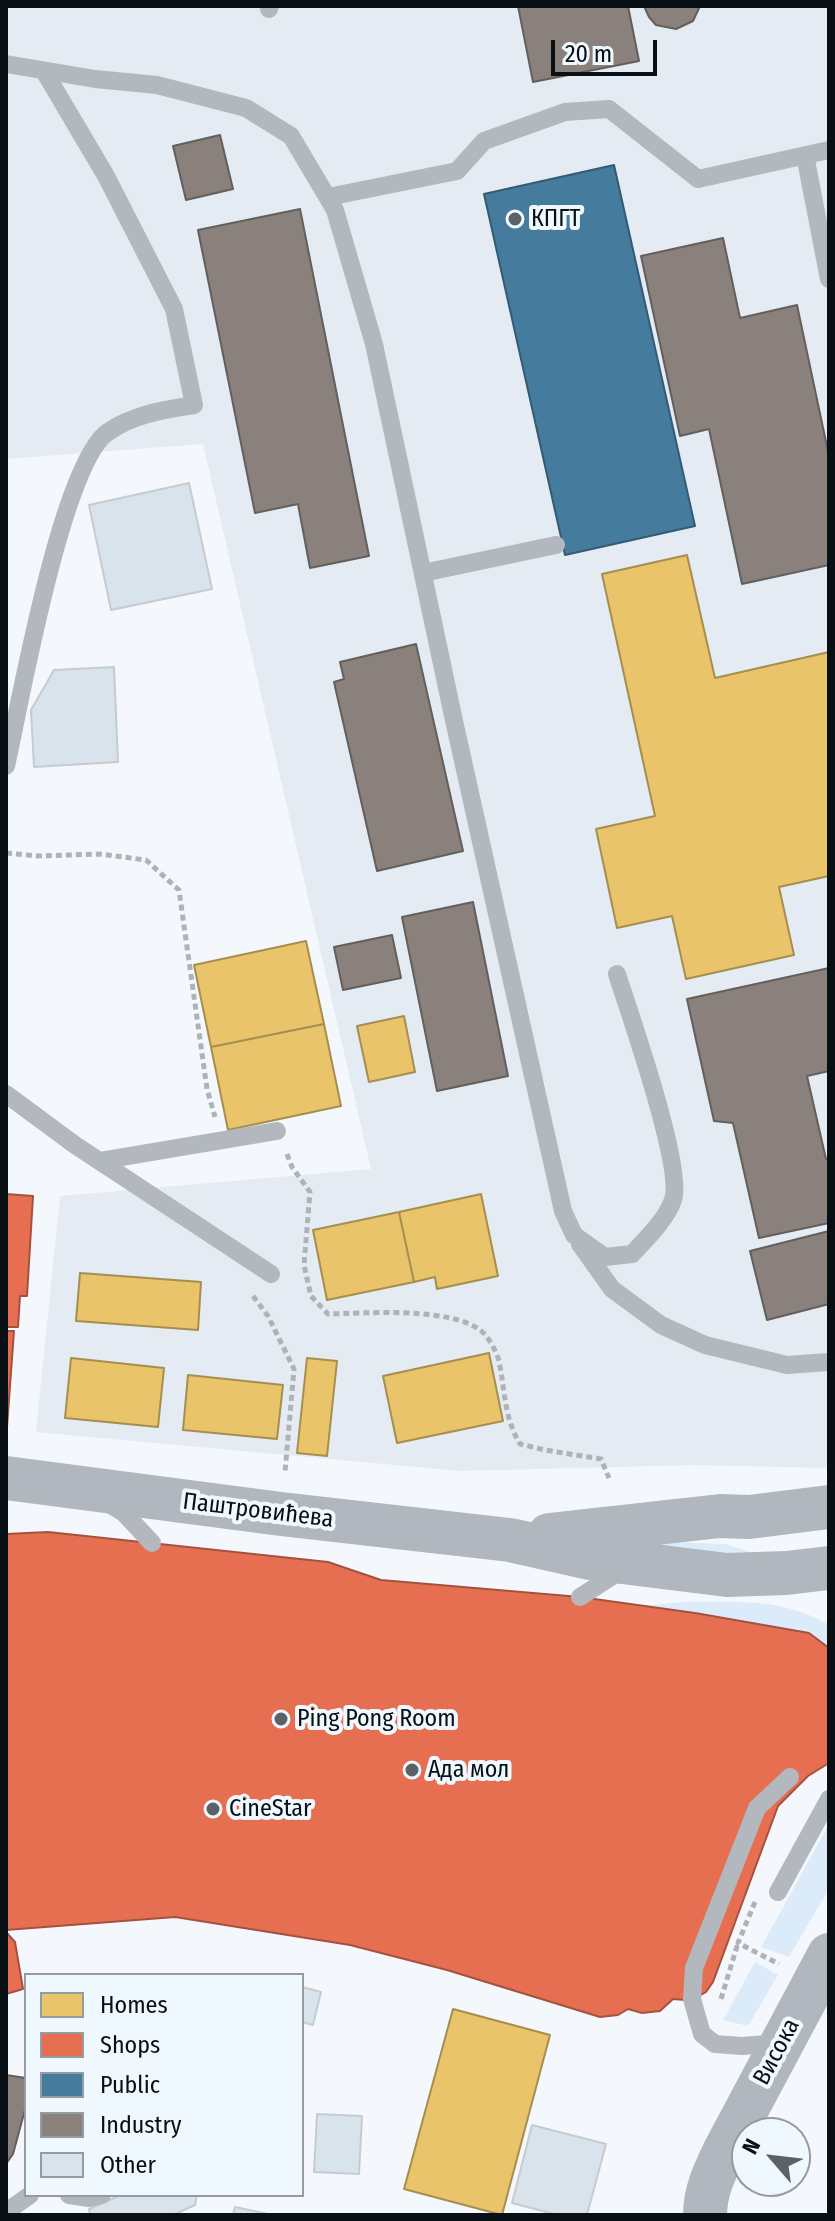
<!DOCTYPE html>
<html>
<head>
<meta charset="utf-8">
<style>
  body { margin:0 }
  #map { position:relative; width:835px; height:2221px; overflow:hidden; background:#f4f8fc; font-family:"Fira Sans Condensed",sans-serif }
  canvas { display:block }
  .frame { position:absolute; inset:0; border:8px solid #091015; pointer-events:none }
  .legend { position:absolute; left:24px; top:1973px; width:280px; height:224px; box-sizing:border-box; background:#f0f8ff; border:2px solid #949ba1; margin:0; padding:10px 14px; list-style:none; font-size:24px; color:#091015 }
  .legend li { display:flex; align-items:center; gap:16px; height:40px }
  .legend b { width:40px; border:2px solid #949ba1 }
  .north { position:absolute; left:731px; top:2117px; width:80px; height:80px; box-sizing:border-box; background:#f0f8ff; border:2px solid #949ba1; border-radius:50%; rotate:298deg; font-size:22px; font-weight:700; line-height:32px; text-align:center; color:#091015 }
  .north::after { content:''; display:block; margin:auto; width:28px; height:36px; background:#5b6166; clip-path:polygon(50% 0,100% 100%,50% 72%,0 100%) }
  .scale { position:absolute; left:551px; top:40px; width:106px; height:36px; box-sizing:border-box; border:4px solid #091015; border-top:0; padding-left:10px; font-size:24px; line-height:28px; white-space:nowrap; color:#091015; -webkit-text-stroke:6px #f0f8ff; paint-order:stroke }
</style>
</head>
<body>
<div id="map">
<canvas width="835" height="2221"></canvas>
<div class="frame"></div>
<ul class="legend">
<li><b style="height:22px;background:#e9c46a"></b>Homes</li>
<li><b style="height:22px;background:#e76f51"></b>Shops</li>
<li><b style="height:22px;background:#457b9d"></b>Public</li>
<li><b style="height:22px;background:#8a817c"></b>Industry</li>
<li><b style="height:22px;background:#d9e3ec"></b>Other</li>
</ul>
<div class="north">N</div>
<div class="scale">20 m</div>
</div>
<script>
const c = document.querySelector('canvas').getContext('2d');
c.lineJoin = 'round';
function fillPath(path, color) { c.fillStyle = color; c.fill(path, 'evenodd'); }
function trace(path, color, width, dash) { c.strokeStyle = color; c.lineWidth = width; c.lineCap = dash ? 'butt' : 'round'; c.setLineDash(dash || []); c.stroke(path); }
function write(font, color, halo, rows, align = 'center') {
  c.font = font + ' "Fira Sans Condensed",sans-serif'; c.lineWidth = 8; c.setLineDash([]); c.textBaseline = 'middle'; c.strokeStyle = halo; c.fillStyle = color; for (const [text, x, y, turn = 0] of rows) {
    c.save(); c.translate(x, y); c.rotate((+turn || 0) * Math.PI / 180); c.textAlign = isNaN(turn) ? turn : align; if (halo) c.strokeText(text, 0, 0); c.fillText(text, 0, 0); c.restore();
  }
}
fillPath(new Path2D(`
  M6 6H829V1468L693 1465 460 1471 36 1432 60 1196 371 1169 203 444 6 459Z`), '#e4ebf2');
fillPath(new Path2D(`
  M620 1540 725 1544 763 1556 720 1559Z
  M684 1602C736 1602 782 1597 829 1625V1648L809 1633 643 1606Z
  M829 1824V1889L789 1957 761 1947Z
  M755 1962 778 1975 748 2026 723 2020Z`), '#dcebfa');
const homes = new Path2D(`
  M687 555 715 678 829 652V876L779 887 794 955 686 979 672 916 617 928 596 829 655 816 602 574Z
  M306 941 324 1024 211 1047 194 965Z
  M404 1016 415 1072 369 1082 357 1026Z
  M324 1024 341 1106 228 1130 211 1047Z
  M481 1194 498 1276 437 1289 435 1277 414 1282 399 1212Z
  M399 1212 414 1282 327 1300 313 1230Z
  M80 1273 201 1282 198 1330 76 1321Z
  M489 1353 503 1421 397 1443 383 1376Z
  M71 1358 164 1368 158 1427 65 1418Z
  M307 1358 337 1361 327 1456 297 1453Z
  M188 1375 283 1385 277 1439 183 1430Z
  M453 2009 550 2035 502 2215 404 2189Z`);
fillPath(homes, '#e9c46a');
trace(homes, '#a68e50', 2);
const shops = new Path2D(`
  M6 1194 33 1196 27 1296H20L18 1327H6Z
  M6 1331H14L7 1427H6Z
  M48 1532 328 1562 381 1580 580 1597 695 1613 809 1633 829 1648V1763L808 1776 778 1806 713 1982 706 1992 697 1997 686 2000 673 1999 660 2011 642 2013 628 2009 618 2015 600 2017 447 1970 350 1945 175 1917 6 1930V1534Z
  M6 1932 15 1942 23 1989 6 1994Z`);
fillPath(shops, '#e76f51');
trace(shops, '#a4523f', 2);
const public = new Path2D(`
  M614 165 695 526 565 555 484 194Z`);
fillPath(public, '#457b9d');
trace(public, '#335b74', 2);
const industry = new Path2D(`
  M518 6H628L639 61 533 82Z
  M644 6H700L693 21 676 29 656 25 649 17Z
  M220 135 233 189 186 200 173 146Z
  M300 209 369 556 310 568 298 504 255 513 198 230Z
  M723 238 740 318 797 305 829 456V565L742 584 709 429 680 436 641 256Z
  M416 644 463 851 377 871 334 682 344 679 340 662Z
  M473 902 508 1076 437 1091 402 917Z
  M392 935 401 978 343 990 334 947Z
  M829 968V1071L807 1076 826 1159H829V1223L759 1238 733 1123 714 1121 687 999Z
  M829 1231V1304L767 1320 750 1251Z
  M6 2075 26 2078V2106L13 2154 6 2164Z`);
fillPath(industry, '#8a817c');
trace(industry, '#635f5d', 2);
const building = new Path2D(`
  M189 483 212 589 111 610 89 505Z
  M114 667 118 762 34 767 31 710 54 670Z
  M302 1987 321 1992 313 2025 302 2022Z
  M317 2114 362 2116 359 2174 314 2172Z
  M532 2125 606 2144 587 2215H558L512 2203Z
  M121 2195H197L195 2205 173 2215H90L89 2209Z
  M235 2207 273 2215H233Z`);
fillPath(building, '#d9e3ec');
trace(building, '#c6cbd0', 2);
trace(new Path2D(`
  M6 853 38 856 100 854 146 860 179 890 207 1089 215 1117
  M287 1154 292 1167 310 1192 304 1265 311 1296 328 1314C367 1313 449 1307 480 1330 488 1335 497 1353 499 1361 505 1390 504 1418 520 1444L545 1450 601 1459 609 1478
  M253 1296 268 1316 294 1369 285 1472
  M755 1902 738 1943 779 1964
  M721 1999 738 1943`), '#aeb3b7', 5, [6, 4]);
trace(new Path2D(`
  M269 9 270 6
  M6 64 95 79 157 85 246 108 291 136 335 210 374 344 453 716 563 1211 574 1235 605 1257 632 1254C646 1239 666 1220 673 1200 684 1168 630 1015 617 974
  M805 155 829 279
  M328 197 457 171 484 141 565 112 609 109 698 179 829 150
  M423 573 556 545
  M6 766C20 704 62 463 108 432 134 414 164 410 194 405L174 309 106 176 44 71
  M6 1094 75 1145 271 1274
  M99 1161 277 1131
  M580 1244 612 1289 661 1325 705 1345 787 1365 829 1362
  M108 1503 124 1513 152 1543
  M580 1597 625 1568
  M778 1892 829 1799
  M779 2043 742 2046 715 2044 702 2034 692 1999 694 1968 757 1808 790 1777
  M69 2195 89 2198 102 2195
  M6 2212 30 2195`), '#b3b8be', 18);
trace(new Path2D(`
  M6 1478 281 1514 510 1540 590 1558 727 1575 786 1573 829 1568
  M549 1535 720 1516 749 1517 829 1507
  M705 2215C705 2191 715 2171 725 2150L829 1955`), '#b1b7be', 44);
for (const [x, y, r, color] of [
  [515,219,8,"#5b6166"],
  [281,1719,8,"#5b6166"],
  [412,1770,8,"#5b6166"],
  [213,1809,8,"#5b6166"]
]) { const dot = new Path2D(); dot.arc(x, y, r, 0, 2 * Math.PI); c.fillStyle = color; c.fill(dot); trace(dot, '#f0f8ff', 3); }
write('24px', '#091015', '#f0f8ff', [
  ["КПГТ",531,219],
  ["Ping Pong Room",297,1719],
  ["Ада мол",428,1770],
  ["CineStar",229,1809]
], 'left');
write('24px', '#091015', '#f0f8ff', [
  ["Паштровићева",258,1511,7],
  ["Висока",777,2052,-62]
]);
</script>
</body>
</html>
